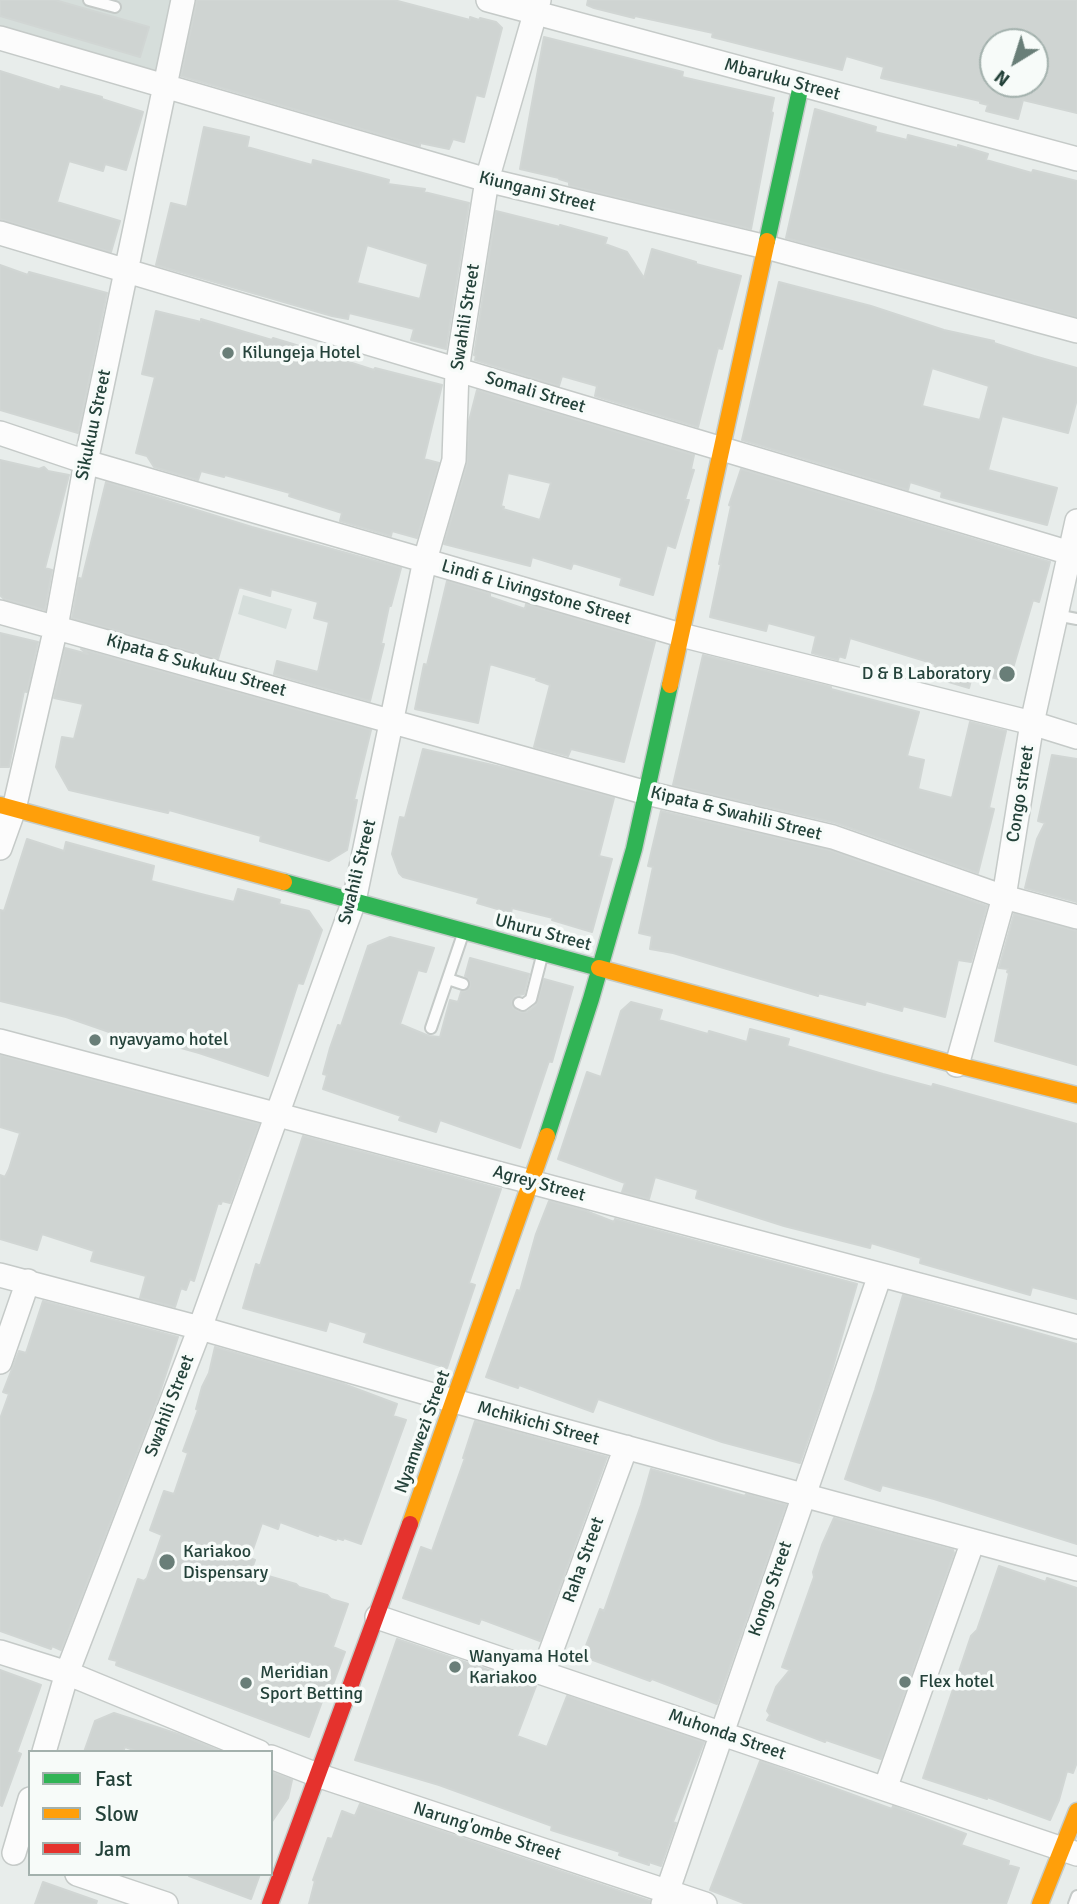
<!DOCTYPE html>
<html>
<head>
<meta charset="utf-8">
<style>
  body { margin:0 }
  #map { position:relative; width:1077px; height:1904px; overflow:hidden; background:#e8edeb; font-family:Signika,sans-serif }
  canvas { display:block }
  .legend { position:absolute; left:28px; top:1750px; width:245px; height:126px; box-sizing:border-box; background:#f7fbf9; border:2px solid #a3b1ad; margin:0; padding:9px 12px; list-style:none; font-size:21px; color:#24423a }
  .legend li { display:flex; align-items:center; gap:14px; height:35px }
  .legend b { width:35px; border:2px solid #a3b1ad }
  .north { position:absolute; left:979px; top:28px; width:70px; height:70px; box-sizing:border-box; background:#f7fbf9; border:2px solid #a3b1ad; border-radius:50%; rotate:218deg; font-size:19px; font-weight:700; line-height:28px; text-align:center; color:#24423a }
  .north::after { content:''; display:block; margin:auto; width:24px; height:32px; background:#697e78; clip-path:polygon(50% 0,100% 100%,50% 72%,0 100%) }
</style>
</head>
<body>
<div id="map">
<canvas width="1077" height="1904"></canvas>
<ul class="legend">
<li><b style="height:9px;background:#30b455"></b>Fast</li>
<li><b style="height:9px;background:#ff9f0a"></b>Slow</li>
<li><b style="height:9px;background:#e5322d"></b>Jam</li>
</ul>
<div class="north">N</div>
</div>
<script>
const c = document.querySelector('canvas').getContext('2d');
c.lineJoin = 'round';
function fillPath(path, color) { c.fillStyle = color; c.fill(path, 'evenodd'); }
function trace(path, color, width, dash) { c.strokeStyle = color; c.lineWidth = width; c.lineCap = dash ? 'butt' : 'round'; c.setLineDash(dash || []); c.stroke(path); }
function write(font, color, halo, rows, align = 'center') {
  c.font = font + ' Signika,sans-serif'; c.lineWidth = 7; c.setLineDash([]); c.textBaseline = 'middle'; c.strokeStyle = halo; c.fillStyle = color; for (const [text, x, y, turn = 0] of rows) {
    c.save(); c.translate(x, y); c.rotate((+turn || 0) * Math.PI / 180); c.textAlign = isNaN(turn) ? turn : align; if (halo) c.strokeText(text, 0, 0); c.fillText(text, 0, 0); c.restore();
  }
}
fillPath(new Path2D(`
  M0 0H174L157 77 0 31Z
  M243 595 292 609 286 629 238 614Z`), '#d6dedb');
const building = new Path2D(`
  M0 0H55L149 27 140 57 0 16Z
  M197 0H394L470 20V17L479 20 480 18 496 22 502 28 484 97 476 95 464 142 453 139 449 149 420 143V146L181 76Z
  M588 0H1077V113L1023 100 1018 119 986 111 988 105 980 103V101L881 78 884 67 846 56 842 70 712 37 713 33 635 16 634 18 594 8 587 5ZM993 42H1035V84H993Z
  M544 37 683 72 682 77 774 98 771 112 773 113 751 229 571 186 569 185V182L559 179V178L520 169Z
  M0 71 60 90 61 86 102 97V99L143 112 126 170 105 164 103 171 69 161 57 202 120 221 111 252 0 219Z
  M815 109 876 127 875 132 907 140 908 135 958 148V145L988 154 986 160 1032 173 1033 170 1077 181V317L786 238Z
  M204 127 249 137 247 147 312 165 313 160 359 172 389 180 388 184 425 189 424 192 469 203 446 349 411 340 414 329 349 313 348 319 332 316 156 265 171 203 187 207ZM367 245 428 264 420 299 357 283Z
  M496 211 560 227V225L607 238 605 244 627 252 644 278 652 249 696 262V264L741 276 722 349 718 348 698 427 595 396 597 386 562 376 559 386 475 360 476 356 474 355Z
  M0 265 28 275 29 272 107 293 78 433 0 410Z
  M779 282 871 306 944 330 994 341V343L1034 356 1077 368V399L1068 433 1002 416 988 470 1057 488 1047 525 941 497 942 492 910 482 908 490 742 440ZM932 368 989 386 980 420 922 406Z
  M156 311 201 322V319L272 340 273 338 293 344 374 370 375 368 442 385 424 459 439 463 417 538 392 531 391 536 340 521 342 513 289 496 290 493 225 475 224 477 201 471 198 480 154 467 147 456 136 453 155 377 142 374Z
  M477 390 694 455 691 469 694 470 685 500H689L675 548 667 545 653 595 620 585 622 578 573 563 571 569 532 557 530 566 444 544 467 464 469 421ZM508 473 551 483 540 520 503 509 504 507 501 506Z
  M0 460 39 469 44 467 48 471 69 475 45 568 52 570 45 610 4 599 0 595Z
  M741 469 1050 562 1039 602 1033 600 1009 682 973 672 969 688 932 677 935 664 850 638 845 658 839 656 838 660 812 653 816 636 768 623 766 631 710 617 721 564H719L731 506 729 505Z
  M106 482 252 527 401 568 391 606H389L381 644H384L370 701 274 674 277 661 318 672 329 622 314 618 318 602 271 589 270 596 239 587 218 659 72 618 79 578 82 579Z
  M447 581 490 594V597L525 609 526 604 655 642 624 762 571 749 568 756 534 747 550 685 536 680 537 678 490 664 478 723 415 709 424 664 427 665Z
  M0 633 38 642 27 692 24 691 9 767H0Z
  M65 648 88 654 81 649 371 730 354 800H357L347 850 329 861 260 841 261 836 169 810 168 813 69 790 56 767 62 737 74 739 83 704 54 698Z
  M703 655 831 687V689L919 712 907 756 924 760 918 789 952 798 970 722 1006 731 989 808 994 809 978 873 836 823 673 785Z
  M423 749 514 770 614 798 599 856 612 859 592 932 552 920 553 918 512 908 511 913 477 903 479 898 403 877 399 873 392 854 400 817 405 818Z
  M1052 755 1077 759V902L1025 888 1037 839 1045 823 1038 821Z
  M661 811 829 850 987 906 971 962 958 960 945 1017 903 1006 902 1011 866 1001 865 1005 818 993V996L673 953 650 949 652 936 639 933 653 867 648 866Z
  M27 839 64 851 66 842 154 866 151 881 205 895 234 902 238 889 280 900 279 904 309 911 322 930 303 984 298 983 268 1076 199 1053 149 1039 147 1045 111 1036 112 1033 66 1017 0 1001V910L4 911Z
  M1014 914 1077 931V1065L995 1041 1009 973 1007 972 1008 969 999 968Z
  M390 937 434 948 426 972 418 970 400 1024 429 1036 440 1037 450 1000 458 1002 461 992 465 991 470 987V982L465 976 470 958 529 974 524 994 515 996 512 1000 513 1008 520 1012H527L536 1005 544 979 573 987 552 1062 549 1061 520 1148 440 1120 436 1132 399 1120 401 1116 323 1089 327 1075 323 1074 330 1048 338 1025 341 1026 368 946Z
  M631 1002 662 1010 659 1020 708 1034 709 1031 747 1042 750 1029 789 1039 787 1046 883 1074 932 1087 933 1084 1077 1124V1299L1032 1287 1030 1295 920 1263 921 1258 871 1243 870 1248 784 1226 696 1198 698 1190 655 1177 649 1199 622 1192 625 1183 558 1159 587 1072 601 1077 621 1011Z
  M0 1055 259 1124 230 1203 222 1201 221 1204 218 1203 194 1281 190 1279 186 1290 181 1288 175 1307 140 1298 146 1276 91 1261 94 1251 42 1234 37 1250 0 1239V1175L5 1177 9 1169 20 1133 0 1127Z
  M303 1136 501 1189 469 1283 475 1285 447 1368 364 1342 367 1333 329 1321 326 1331 243 1308 256 1264 260 1266Z
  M549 1201 586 1211 614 1222 615 1219 857 1284 830 1377 800 1463 722 1442 598 1399 593 1412 519 1385 518 1388 486 1377 517 1290 520 1291 536 1234Z
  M903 1295 1077 1344V1544L934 1499 882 1485 880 1491 845 1479 875 1390Z
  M43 1301 178 1337 158 1398 61 1650 52 1646 51 1649 0 1631V1419L9 1394 3 1392 19 1351 26 1353Z
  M215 1347 341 1383 397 1404 393 1416 406 1420 361 1544 344 1538 343 1540 337 1538 336 1540 319 1534 318 1536 280 1522 278 1529 262 1523 250 1558 255 1560 251 1571 296 1584 299 1587 327 1595 331 1599 348 1604 333 1647 345 1652 331 1690 327 1688 309 1737 116 1665 117 1661 109 1659 138 1579 144 1581 147 1578 162 1535 150 1530 164 1491 174 1494 188 1453 183 1451 198 1410 196 1409 202 1387 209 1373Z
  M475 1421 607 1457 540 1641 481 1619 479 1624 403 1598 421 1547 432 1551 465 1458H463Z
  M651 1469 745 1496 746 1494 786 1505 717 1704 652 1679 650 1681 582 1656 600 1609 604 1611 641 1505Z
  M834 1518 953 1550 954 1553 881 1759 826 1740 825 1742 767 1720 770 1715 767 1711 776 1687 790 1670 782 1667 814 1577 813 1572 822 1545Z
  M999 1566 1046 1582 1047 1578 1077 1588V1762L1073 1773 1067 1771 1059 1800 1050 1820 987 1797V1799L923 1778 971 1636 977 1630Z
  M397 1639 536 1686 517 1736 547 1747 567 1696 704 1742 673 1822 676 1823 661 1866 649 1862V1865L619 1855 620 1852 551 1830 552 1826 439 1785 355 1760Z
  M0 1670 41 1685 17 1752 21 1754 2 1806 0 1805Z
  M114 1713 181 1735 222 1752H139L125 1747 123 1752H84L95 1721Z
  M760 1761 892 1809 893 1806 908 1812 966 1834 961 1845 1009 1861 1008 1865 1019 1868 1006 1904H746L710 1890Z
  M271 1772 292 1780 288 1798 271 1823Z
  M360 1804 650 1901 649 1904H309L315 1881 313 1880 328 1838 332 1839 342 1811 355 1816Z
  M190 1874H260L251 1899 189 1876Z
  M43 1882 97 1901 96 1904H35Z`);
fillPath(building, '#cfd4d2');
trace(building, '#d1d6d4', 2);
const lane = new Path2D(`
  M89 0 115 7
  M1056 615 1077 619
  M448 979 463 984
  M519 1003 523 1005 531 999 542 956
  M431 1028 463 934
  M1074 1904 1077 1896`);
const street = new Path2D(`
  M488 0 1077 159
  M0 38 487 180 766 247 1077 331
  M0 233 1070 553
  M0 433 86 462 681 635 1032 723 1077 737
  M0 612 647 793 833 837 1004 897 1077 917
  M0 848 14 809 56 627 86 462 183 0
  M0 1041 1077 1327
  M957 1065 1004 897 1032 723 1077 521
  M0 1275 200 1328 454 1401 1077 1569
  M0 1362 28 1281
  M377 1617 1077 1854
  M0 1652 67 1673 259 1752
  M543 1673 626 1447
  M44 1752 67 1673 200 1328 354 901 425 560 454 460 457 370 487 180 539 0
  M271 1757 320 1776 705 1904
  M885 1789 973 1541
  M14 1853 30 1799
  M77 1874 166 1904
  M663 1904 880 1275`);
const fast = new Path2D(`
  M767 241 801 85
  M284 882 599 968
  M547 1136 591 999 634 849 670 685`);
const slow = new Path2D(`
  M670 685 767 241
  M0 805 284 882
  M599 968 957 1065 1077 1095
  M410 1524 547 1136
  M1040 1904 1077 1811`);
const jam = new Path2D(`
  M270 1904 410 1524`);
trace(lane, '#c5cac8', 14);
trace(street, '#c5cac8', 26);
trace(fast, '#c3cbc8', 19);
trace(slow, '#c3cbc8', 19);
trace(jam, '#c3cbc8', 19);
trace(lane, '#fcfcfc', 10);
trace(street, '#fcfcfc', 23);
trace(fast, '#30b455', 16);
trace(slow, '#ff9f0a', 16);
trace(jam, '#e5322d', 16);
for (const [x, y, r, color] of [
  [228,353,7,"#697e78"],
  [1007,674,9,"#697e78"],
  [95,1040,7,"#697e78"],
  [167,1562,9,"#697e78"],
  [455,1667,7,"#697e78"],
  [905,1682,7,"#697e78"],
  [246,1683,7,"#697e78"]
]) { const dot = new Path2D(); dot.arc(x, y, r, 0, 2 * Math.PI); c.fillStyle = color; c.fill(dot); trace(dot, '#f7fbf9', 2.5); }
write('18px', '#24423a', '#f7fbf9', [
  ["Mbaruku Street",782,80,15],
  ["Kiungani Street",537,192,14],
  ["Swahili Street",466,317,-81],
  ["Somali Street",535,393,17],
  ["Sikukuu Street",94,425,-78],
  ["Lindi & Livingstone Street",536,593,16],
  ["Kipata & Sukukuu Street",196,666,16],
  ["Congo street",1021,794,-81],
  ["Kipata & Swahili Street",736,814,14],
  ["Swahili Street",358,872,-76],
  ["Uhuru Street",543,933,15],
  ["Agrey Street",539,1184,15],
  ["Swahili Street",170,1406,-69],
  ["Mchikichi Street",538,1424,15],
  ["Nyamwezi Street",423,1432,-70],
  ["Raha Street",584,1560,-70],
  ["Kongo Street",771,1589,-71],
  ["Muhonda Street",727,1735,19],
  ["Narung'ombe Street",487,1832,18]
]);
write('18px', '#24423a', '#f7fbf9', [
  ["Kilungeja Hotel",242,353],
  ["D & B Laboratory",991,674,"right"],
  ["nyavyamo hotel",109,1040],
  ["Kariakoo",183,1552],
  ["Dispensary",183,1573],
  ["Wanyama Hotel",469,1657],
  ["Kariakoo",469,1678],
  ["Meridian",260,1673],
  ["Sport Betting",260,1694],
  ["Flex hotel",919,1682]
], 'left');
</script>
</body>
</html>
